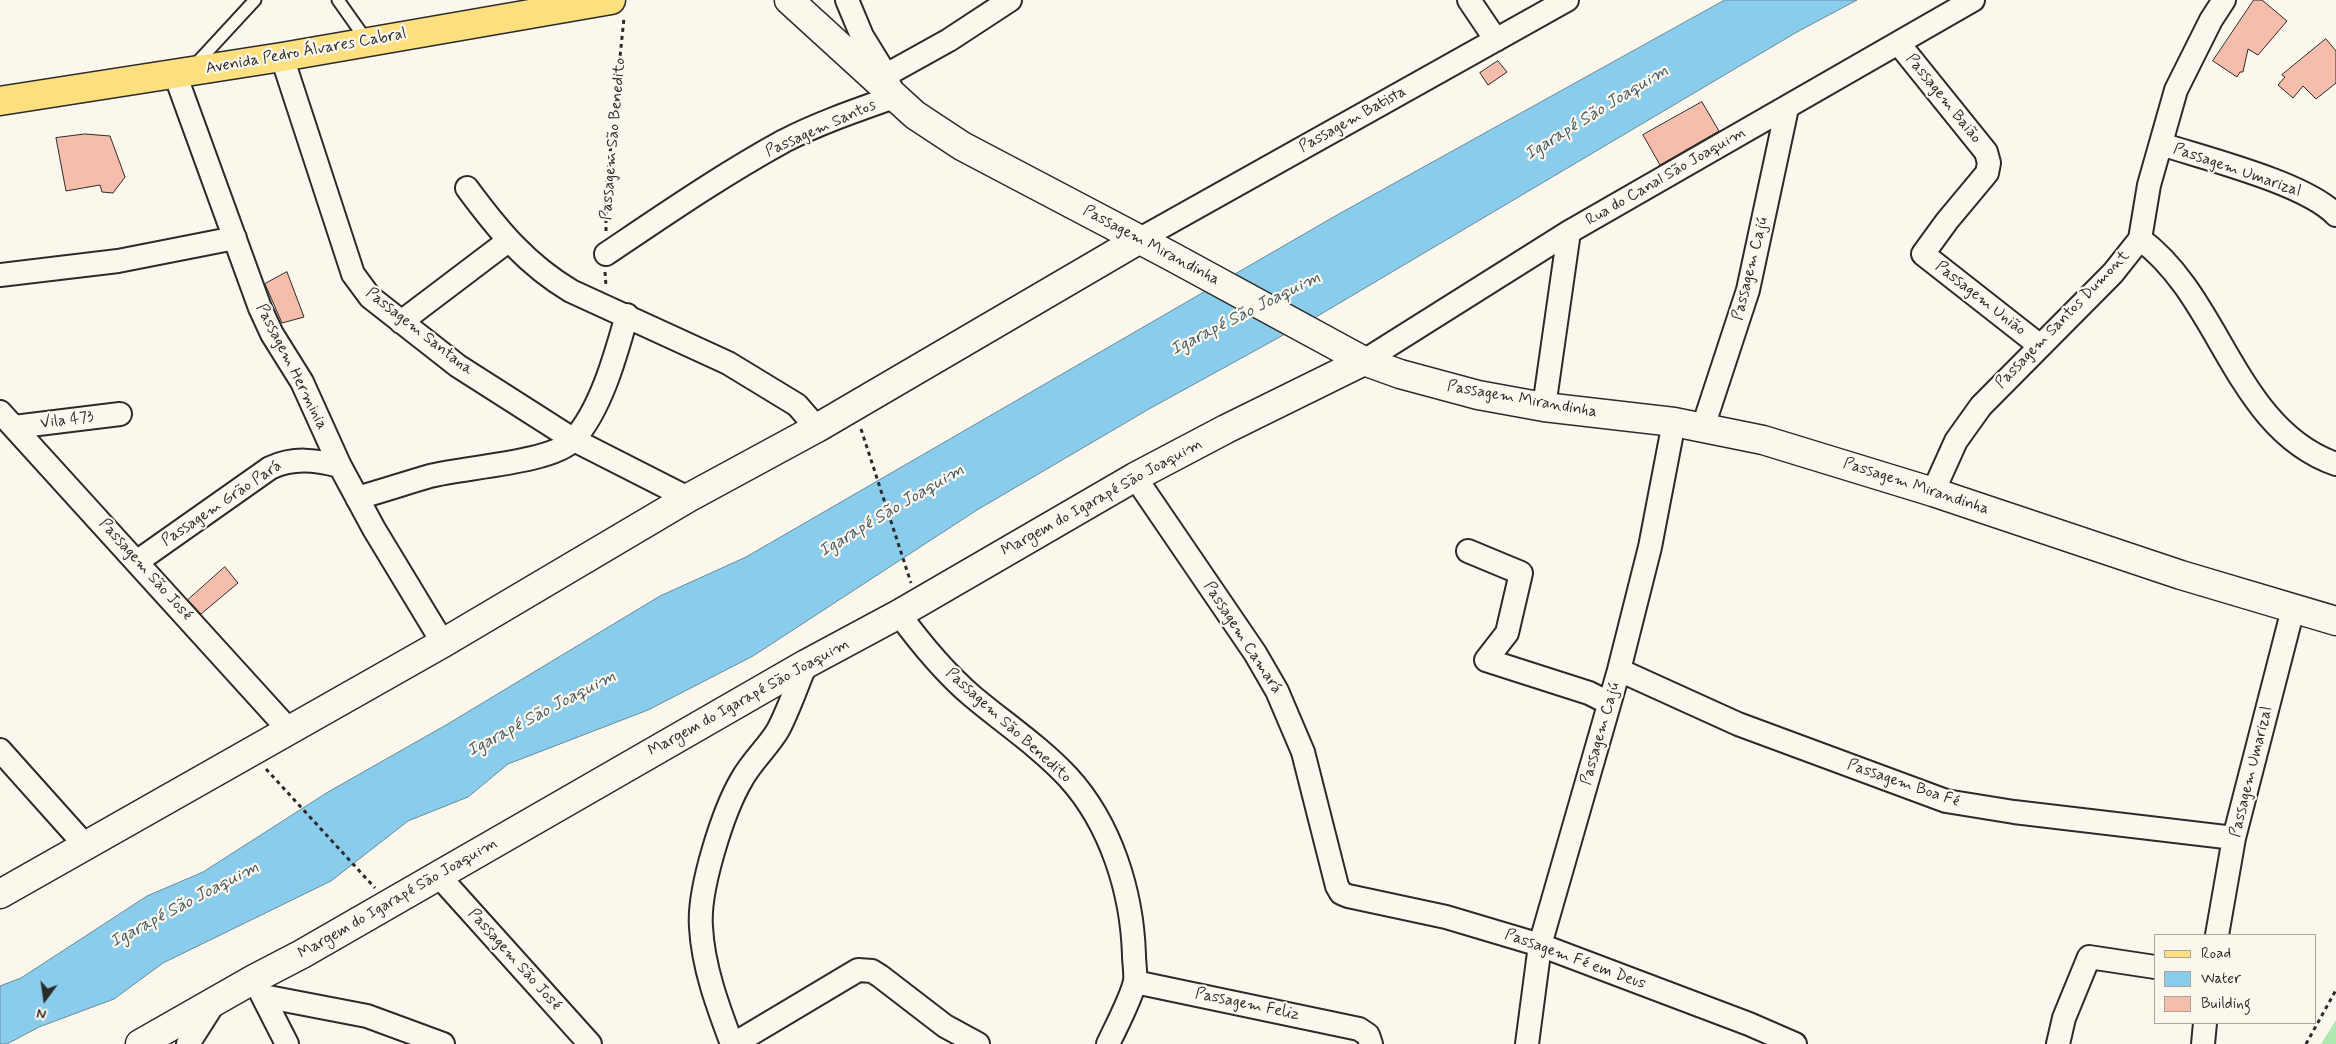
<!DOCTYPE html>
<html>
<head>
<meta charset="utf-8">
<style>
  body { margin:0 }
  #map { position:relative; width:2336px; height:1044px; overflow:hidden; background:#fbf7ec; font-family:Mynerve,sans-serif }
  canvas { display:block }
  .legend { position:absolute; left:2154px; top:934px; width:162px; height:90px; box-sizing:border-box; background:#fbf7ec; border:1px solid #a8a59f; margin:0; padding:6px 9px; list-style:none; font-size:15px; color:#2b2b2b }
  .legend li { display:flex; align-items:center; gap:10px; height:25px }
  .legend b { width:25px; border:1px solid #a8a59f }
  .north { position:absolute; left:20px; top:974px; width:50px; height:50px; -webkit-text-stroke:4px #fbf7ec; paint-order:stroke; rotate:194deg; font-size:14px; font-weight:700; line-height:20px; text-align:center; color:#2b2b2b }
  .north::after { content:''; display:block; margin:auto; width:18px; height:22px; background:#2b2b2b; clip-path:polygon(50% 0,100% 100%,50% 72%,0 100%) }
</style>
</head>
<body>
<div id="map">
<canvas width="2336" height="1044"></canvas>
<ul class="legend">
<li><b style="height:6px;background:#fce080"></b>Road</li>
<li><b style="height:14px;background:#8acceb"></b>Water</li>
<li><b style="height:14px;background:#f6beaa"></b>Building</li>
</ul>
<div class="north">N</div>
</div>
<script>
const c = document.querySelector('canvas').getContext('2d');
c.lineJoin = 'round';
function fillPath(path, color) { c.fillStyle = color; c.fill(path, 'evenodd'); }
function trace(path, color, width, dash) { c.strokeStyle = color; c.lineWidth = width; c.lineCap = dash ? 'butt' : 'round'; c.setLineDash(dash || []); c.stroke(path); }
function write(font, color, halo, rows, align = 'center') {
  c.font = font + ' Mynerve,sans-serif'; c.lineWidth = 4.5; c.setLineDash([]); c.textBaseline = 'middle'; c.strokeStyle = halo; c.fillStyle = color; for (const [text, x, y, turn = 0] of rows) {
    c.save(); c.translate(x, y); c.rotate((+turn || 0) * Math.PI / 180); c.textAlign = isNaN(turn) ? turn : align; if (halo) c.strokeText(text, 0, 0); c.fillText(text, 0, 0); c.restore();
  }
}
fillPath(new Path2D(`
  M2336 1020V1044H2321Z`), '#aeeaaf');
const water = new Path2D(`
  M1725 0H1857L1797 32 1316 317 1149 409 977 510 753 656 648 710 508 764 468 797 408 821 331 881 163 963 114 999 39 1027 7 1044H0V986L21 978 147 896 203 872 328 792 446 725 660 596 746 557 1337 215Z`);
fillPath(water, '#8acceb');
trace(water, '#648c9e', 1);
const building = new Path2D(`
  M2254 0H2262L2287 21 2258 55 2248 49 2243 72H2240L2237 77 2213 61Z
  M2326 39 2336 51V83L2316 99 2303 86 2293 98 2278 85 2285 77 2282 75Z
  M1498 61 1507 72 1488 85 1480 73Z
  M1702 102 1719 131 1660 165 1643 135Z
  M85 134 110 136 125 177 113 193 102 192 100 185 66 191 56 138Z
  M287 272 304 317 282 323 265 284Z
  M225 567 238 583 201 614 188 600Z`);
fillPath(building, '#f6beaa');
trace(building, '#2b2b2b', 1);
const service = new Path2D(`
  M338 0 367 41
  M195 65 255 0`);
const minor = new Path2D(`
  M847 0 862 36 886 75
  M1469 0 1496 40
  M1899 44 1986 152 1989 163 1987 173 1947 221 1923 254 2039 345
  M282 57 353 274 370 297 458 366 574 440 688 498
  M175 74 260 308 272 334 302 382 340 466 374 529 443 643
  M2161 144C2207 159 2305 183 2336 215
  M467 188C498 230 526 264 571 291L728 363 797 405 817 428
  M1140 239 1567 0
  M2140 239C2221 298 2235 429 2336 464
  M606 254C664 215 722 175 784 141 819 123 857 110 894 97L886 75 949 40 1010 0
  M0 275 118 261 235 238
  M401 322 508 241
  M1364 361 1569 232 1973 0
  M1544 407 1569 232
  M0 412 289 730
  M14 427 120 414
  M1703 427 1748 290 1787 108
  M1135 477 1255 653 1277 691 1303 752 1337 886 1341 893 1348 896 1446 917 1540 945 1749 1024 1795 1044
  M1933 492 1956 441 1981 406 2113 273 2140 239 2149 185 2176 90 2211 20 2224 0
  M357 498C382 491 406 483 430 476 463 467 552 463 573 440 601 410 616 354 627 315
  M1468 551 1521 573 1507 633 1486 660 1589 693 1609 703
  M138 561 270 468C294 457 315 460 340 466
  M899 614C921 644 944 672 972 696 1004 723 1039 746 1068 777 1111 824 1132 892 1134 955 1134 963 1136 973 1135 981 1132 997 1115 1029 1108 1044
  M1619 670 1738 724 1946 801 2014 812 2234 838
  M0 750 85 845
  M438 875 590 1044
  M2217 935 2234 838 2293 609
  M1135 982 1359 1029 1368 1035 1371 1044
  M258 987 287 1044
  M263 996 367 1016 443 1044
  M188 1044 214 1003
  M732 1044C718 1007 703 967 701 927 698 890 723 811 742 779 752 761 768 747 778 730 789 709 797 685 806 664
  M734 1044 858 970 872 971 880 976 945 1026 978 1044
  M1527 1044 1540 945 1619 670 1650 547 1674 422
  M2058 1044 2064 1018 2089 957 2155 967
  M2203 1044 2205 1023`);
const tertiary = new Path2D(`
  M789 0 915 115 962 146 1169 255 1364 361 1400 374 1478 395 1544 407 1674 422 1763 440 1933 492 2181 575 2336 621
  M0 894 443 643 688 498 817 428 1140 239
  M140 1044 254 979 302 954 806 664 899 614 1135 477 1226 429 1364 361`);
const primary = new Path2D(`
  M0 101 282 57 611 0`);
trace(service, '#2b2b2b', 15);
trace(minor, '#2b2b2b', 26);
trace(tertiary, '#2b2b2b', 31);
trace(primary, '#2b2b2b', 31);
trace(new Path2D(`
  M606 231V193L624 18
  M605 272 606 286
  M861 429 911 583
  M266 769 375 888
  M2306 1044 2336 990`), '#2b2b2b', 3, [4, 4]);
trace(service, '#fbf7ec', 11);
trace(minor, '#fbf7ec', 22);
trace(tertiary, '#fbf7ec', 28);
trace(primary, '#fce080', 28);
write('16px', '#2b2b2b', '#fbf7ec', [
  ["Avenida Pedro Álvares Cabral",306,52,-10],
  ["Passagem Baião",1943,99,51],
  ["Passagem Batista",1353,120,-29],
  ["Passagem Santos",821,129,-24],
  ["Passagem São Benedito",614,139,-85],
  ["Passagem Umarizal",2237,171,19],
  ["Rua do Canal São Joaquim",1666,177,-30],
  ["Passagem Mirandinha",1151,246,28],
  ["Passagem Cajú",1751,269,-76],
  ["Passagem União",1980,299,38],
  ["Passagem Santos Dumont",2063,320,-46],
  ["Passagem Santana",419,332,38],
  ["Passagem Herminia",291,367,63],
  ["Passagem Mirandinha",1522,400,10],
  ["Vila 473",67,421,-7],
  ["Passagem Mirandinha",1916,487,18],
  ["Margem do Igarapé São Joaquim",1102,498,-29],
  ["Passagem Grão Pará",222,504,-34],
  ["Passagem São José",145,570,48],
  ["Passagem Camará",1242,638,57],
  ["Margem do Igarapé São Joaquim",749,698,-29],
  ["Passagem São Benedito",1008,726,42],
  ["Passagem Cajú",1601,734,-74],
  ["Passagem Umarizal",2252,772,-76],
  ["Passagem Boa Fé",1903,784,19],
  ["Margem do Igarapé São Joaquim",398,899,-30],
  ["Passagem São José",514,960,48],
  ["Passagem Fé em Deus",1575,960,20],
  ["Passagem Feliz",1247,1005,12]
]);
write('italic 18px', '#485b65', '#fbf7ec', [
  ["Igarapé São Joaquim",1597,113,-32],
  ["Igarapé São Joaquim",1246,314,-27],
  ["Igarapé São Joaquim",892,511,-31],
  ["Igarapé São Joaquim",542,714,-28],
  ["Igarapé São Joaquim",185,905,-28]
]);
</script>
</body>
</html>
